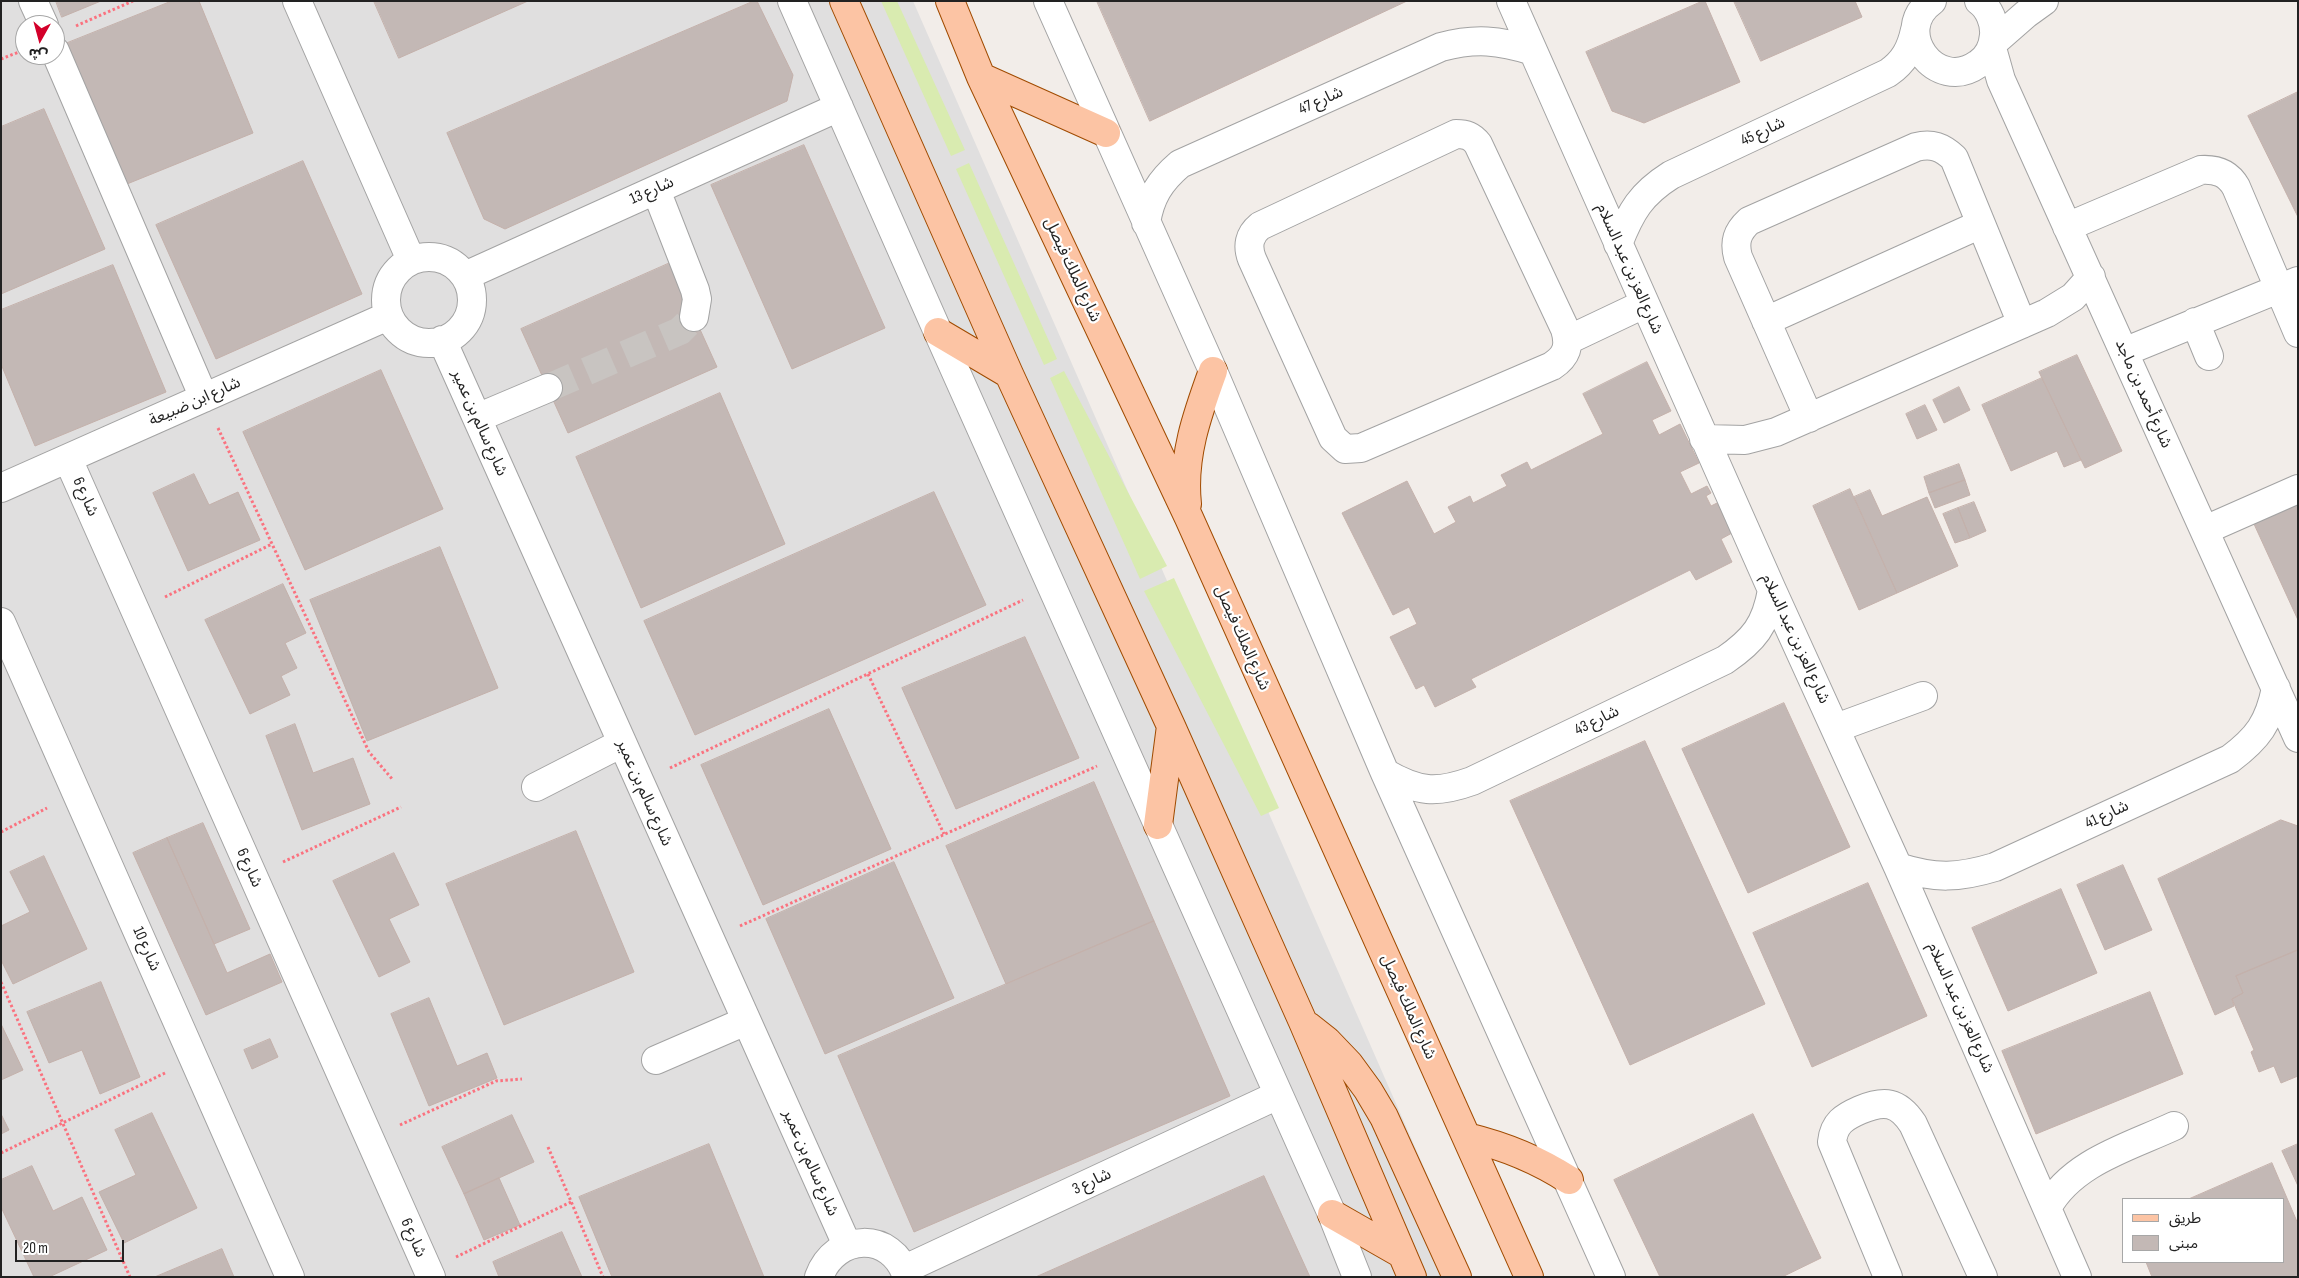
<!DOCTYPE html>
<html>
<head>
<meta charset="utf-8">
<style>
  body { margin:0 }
  #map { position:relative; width:2299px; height:1278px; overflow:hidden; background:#f2ede9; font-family:"Sofia Sans Condensed","Noto Sans Arabic",sans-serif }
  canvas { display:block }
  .frame { position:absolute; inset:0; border:2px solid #222; pointer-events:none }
  .legend { position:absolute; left:2122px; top:1198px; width:162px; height:65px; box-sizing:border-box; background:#fff; border:1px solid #a7a7a7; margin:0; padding:6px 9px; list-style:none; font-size:15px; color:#222 }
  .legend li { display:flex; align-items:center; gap:10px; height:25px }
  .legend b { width:25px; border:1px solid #a7a7a7 }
  .north { position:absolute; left:15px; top:15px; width:50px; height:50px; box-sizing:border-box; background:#fff; border:1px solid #a7a7a7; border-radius:50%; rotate:187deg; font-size:14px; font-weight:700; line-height:20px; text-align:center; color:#222 }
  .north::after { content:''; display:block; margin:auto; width:18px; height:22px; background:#d3002a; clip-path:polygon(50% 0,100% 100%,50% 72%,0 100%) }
  .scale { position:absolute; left:15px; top:1240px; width:109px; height:22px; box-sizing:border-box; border:2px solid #222; border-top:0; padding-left:6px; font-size:15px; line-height:18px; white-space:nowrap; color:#222; -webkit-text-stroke:4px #fff; paint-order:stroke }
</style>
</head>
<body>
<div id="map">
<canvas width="2299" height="1278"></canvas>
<div class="frame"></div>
<ul class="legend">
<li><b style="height:6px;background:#fcc4a4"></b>طريق</li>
<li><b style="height:14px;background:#c3b8b5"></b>مبنى</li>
</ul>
<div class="north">ش</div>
<div class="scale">20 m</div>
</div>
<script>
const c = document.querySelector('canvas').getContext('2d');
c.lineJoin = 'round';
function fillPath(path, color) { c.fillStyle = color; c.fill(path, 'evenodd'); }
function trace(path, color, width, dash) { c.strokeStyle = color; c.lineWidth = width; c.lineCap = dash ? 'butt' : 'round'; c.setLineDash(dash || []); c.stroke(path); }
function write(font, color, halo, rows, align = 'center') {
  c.font = font + ' "Sofia Sans Condensed","Noto Sans Arabic",sans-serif'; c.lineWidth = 4.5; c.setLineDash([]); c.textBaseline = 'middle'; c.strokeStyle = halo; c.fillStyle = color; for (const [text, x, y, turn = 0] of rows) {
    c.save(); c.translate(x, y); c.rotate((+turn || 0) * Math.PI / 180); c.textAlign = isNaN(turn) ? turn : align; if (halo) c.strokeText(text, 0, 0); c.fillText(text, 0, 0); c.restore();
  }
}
fillPath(new Path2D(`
  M1 1H913L1472 1277H1ZM25 25H55V55H25Z`), '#e0dfdf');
fillPath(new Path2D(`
  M881 1H897L965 150 951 156Z
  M969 163 1057 359 1044 365 956 169Z
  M1064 371 1167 566 1140 579 1050 378Z
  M1174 578 1279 808 1261 816 1144 591Z`), '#d9ebb0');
const building = new Path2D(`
  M56 1H101L62 17Z
  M172 1H199L253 133 122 186 65 44Z
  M374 1H528L399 58Z
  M754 1H757L793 75 787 101 505 229 484 219 447 133Z
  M1097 1H1407L1150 121Z
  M1703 1H1705L1740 82 1644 123 1612 111 1586 52Z
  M1734 1H1855L1862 17 1761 61Z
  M2298 92V217L2248 116Z
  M44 109 105 249 1 294V127Z
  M804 145 885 328 792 369 711 185Z
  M303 161 362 294 216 359 156 225Z
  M670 263 717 367 568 433 521 329Z
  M113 265 166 392 35 446 1 364V310Z
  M2077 355 2122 451 2085 468 2039 372Z
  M1647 362 1671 411 1652 420 1659 435 1680 424 1699 463 1680 472 1691 494 1707 486 1711 493 1706 496 1711 506 1717 503 1732 533 1721 539 1732 562 1696 580 1690 570 1471 679 1476 687 1435 707 1424 685 1416 689 1390 637 1417 624 1409 607 1393 615 1342 513 1407 481 1434 534 1456 522 1448 507 1470 496 1473 503 1507 486 1501 475 1527 462 1531 470 1603 434 1583 394Z
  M381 370 443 509 305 570 243 432Z
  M2042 378 2081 460 2064 467 2057 451 2011 471 1982 405Z
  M1959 387 1970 410 1944 423 1933 400Z
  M720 393 785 544 641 608 576 457Z
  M1925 405 1937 430 1917 439 1906 414Z
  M1959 464 1965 480 1929 493 1924 477Z
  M194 474 209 505 238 492 260 540 188 571 153 493Z
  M1965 480 1970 495 1935 508 1929 493Z
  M1850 489 1897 593 1859 610 1813 506Z
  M1870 490 1882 516 1927 497 1958 566 1897 593 1854 497Z
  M934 492 986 605 695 735 644 621Z
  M1974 502 1986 531 1970 538 1958 508Z
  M2298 504V620L2254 524Z
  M1958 508 1970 538 1955 543 1943 514Z
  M440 547 498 688 367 741 310 600Z
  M283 584 306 633 285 643 297 668 281 676 290 695 250 714 205 620Z
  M1025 637 1079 758 956 809 902 688Z
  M1784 703 1850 847 1748 893 1682 749Z
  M829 709 891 849 763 905 701 765Z
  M295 724 313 773 353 758 370 804 302 830 266 736Z
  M1645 741 1765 1004 1630 1065 1510 801Z
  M1094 782 1154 921 1006 984 946 846Z
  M2281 820 2298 826V950L2236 976 2243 993 2232 999 2234 1006 2215 1015 2158 879Z
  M203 823 250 929 214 944 167 838Z
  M576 831 634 972 504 1025 446 884Z
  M167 838 227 973 270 954 282 982 206 1015 133 853Z
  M394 853 419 905 389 919 410 962 379 977 333 881Z
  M44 856 87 949 13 984 1 960V926L30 912 10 872Z
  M894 862 954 998 825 1054 766 919Z
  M2123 865 2152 930 2105 950 2077 885Z
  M1868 883 1927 1016 1812 1067 1753 933Z
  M2061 889 2097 973 2008 1011 1972 928Z
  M1154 921 1230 1096 914 1232 838 1056Z
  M2298 950V1076L2281 1083 2274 1066 2259 1072 2251 1052 2254 1050 2232 999 2243 993 2236 976Z
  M101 982 140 1077 100 1094 82 1050 49 1063 27 1012Z
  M2150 992 2183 1074 2036 1134 2002 1051Z
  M429 998 457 1066 487 1053 497 1078 429 1106 391 1014Z
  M1 1024 23 1070 1 1080Z
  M270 1039 278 1057 252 1069 244 1050Z
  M152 1113 197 1208 124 1243 99 1192 136 1175 115 1130Z
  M1 1114 9 1130 1 1134Z
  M1753 1114 1821 1258 1782 1277H1660L1614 1180Z
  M512 1115 534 1162 464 1194 442 1147Z
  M709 1144 764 1277H612L579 1197Z
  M2298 1144V1186L2282 1151Z
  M2272 1163 2298 1224V1277H2152L2146 1262H2283V1199H2189Z
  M32 1166 53 1211 82 1197 107 1250 49 1277H34L1 1207V1180Z
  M1264 1176 1310 1277H1036Z
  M499 1178 520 1225 484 1240 464 1194Z
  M562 1232 582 1277H499L493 1262Z
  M222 1249 234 1277H155Z`);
fillPath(building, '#c3b8b5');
trace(building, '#c4b1ab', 1);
trace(new Path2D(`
  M548 388 680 331 694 317`), '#c8c4c1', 28, [28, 14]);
const minor = new Path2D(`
  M33 1 44 25
  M297 1 411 260
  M792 1 938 332 1332 1214 1357 1277
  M1048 1 1213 371 1385 773 1611 1277
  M1511 1 1772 590 1898 867 2077 1277
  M1932 1C1890 31 1936 94 1978 64 1989 57 1993 47 1994 35 1995 23 1989 8 1979 1
  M1994 42 2026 14 2044 1
  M1992 48 2001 80 2298 738
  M55 51 204 398
  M1456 134C1466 134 1472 136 1478 144L1565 329C1570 346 1567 356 1552 366L1361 448 1345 449 1333 438 1252 259C1247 246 1249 235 1260 226Z
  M656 190 695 290 697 299 694 317
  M1146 223C1150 197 1160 181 1180 164L1441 47C1475 38 1499 40 1533 51
  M2067 227 2201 170C2217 169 2228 173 2236 187L2298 333
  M1618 244C1631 211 1641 194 1671 175L1888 73C1904 62 1911 49 1915 30
  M386 300a43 43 0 1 1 86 0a43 43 0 1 1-86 0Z
  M465 276 839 107
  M1766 321 1981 224
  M2195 322 2209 356
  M442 340 847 1245
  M1568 340 1644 304
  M2124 352 2298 281
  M477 418 548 388
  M1809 418 1738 257C1734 242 1737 232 1749 221L1916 147C1932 143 1942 147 1954 158L2022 324
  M1704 439 1745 440 1776 432 2047 313 2073 297 2091 277
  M68 459 431 1277
  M1 488 388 316
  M2205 530 2298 489
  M1 622 290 1277
  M1836 728 1923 696
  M1385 773C1418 792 1436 794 1472 781L1725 660C1754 640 1766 625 1772 590
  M536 787 622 743
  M1898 867C1935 879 1959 878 1995 867L2230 759C2258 738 2269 723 2276 688
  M656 1060 746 1021
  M2047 1208C2072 1162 2129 1147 2174 1126
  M905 1269 1278 1095
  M819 1277C835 1233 892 1230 907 1277
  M1888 1277 1832 1142C1834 1123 1844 1117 1860 1110 1884 1100 1898 1101 1913 1124L1983 1277`);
const major = new Path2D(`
  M844 1 1009 374 1171 726 1303 1022 1412 1277
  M950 1 981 77 1189 518 1529 1277
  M981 77 1106 133
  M938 332 1009 374
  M1187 504C1182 457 1197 415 1213 371
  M1158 825 1171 726
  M1308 1026 1327 1041 1349 1064 1368 1090 1384 1117 1457 1277
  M1467 1137C1504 1146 1537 1159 1569 1180
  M1332 1214 1402 1254`);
trace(minor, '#a3a3a3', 30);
trace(major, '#a04b00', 30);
trace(new Path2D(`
  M76 26 133 1
  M1 59 24 50
  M218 428 369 752 393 780
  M165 597 272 544
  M868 674 944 834
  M670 768 1023 600
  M1 832 47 808
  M283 862 401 807
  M740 926 1097 766
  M1 982 130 1277
  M400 1125 496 1081 522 1079
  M548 1147 603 1277
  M1 1153 165 1073
  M456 1257 571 1202`), '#fa727f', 3, [2.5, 2.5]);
trace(minor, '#fff', 28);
trace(major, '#fcc4a4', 28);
write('16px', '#222', '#fff', [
  ["شارع 47",1321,101,-24],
  ["شارع 45",1763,132,-25],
  ["شارع 13",652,191,-24],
  ["شارع العز بن عبد السلام",1629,269,66],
  ["شارع الملك فيصل",1072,270,65],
  ["شارع أحمد بن ماجد",2143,394,66],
  ["شارع ابن ضبيعة",195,402,-24],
  ["شارع سالم بن عمير",479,423,66],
  ["شارع 6",85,497,66],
  ["شارع الملك فيصل",1242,638,66],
  ["شارع العز بن عبد السلام",1795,639,65],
  ["شارع 43",1597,721,-26],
  ["شارع سالم بن عمير",644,793,66],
  ["شارع 41",2107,815,-25],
  ["شارع 6",249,868,66],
  ["شارع 10",146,949,66],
  ["شارع الملك فيصل",1408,1007,66],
  ["شارع العز بن عبد السلام",1960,1008,66],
  ["شارع سالم بن عمير",810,1163,66],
  ["شارع 3",1092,1182,-25],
  ["شارع 6",413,1238,66]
]);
</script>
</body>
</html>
